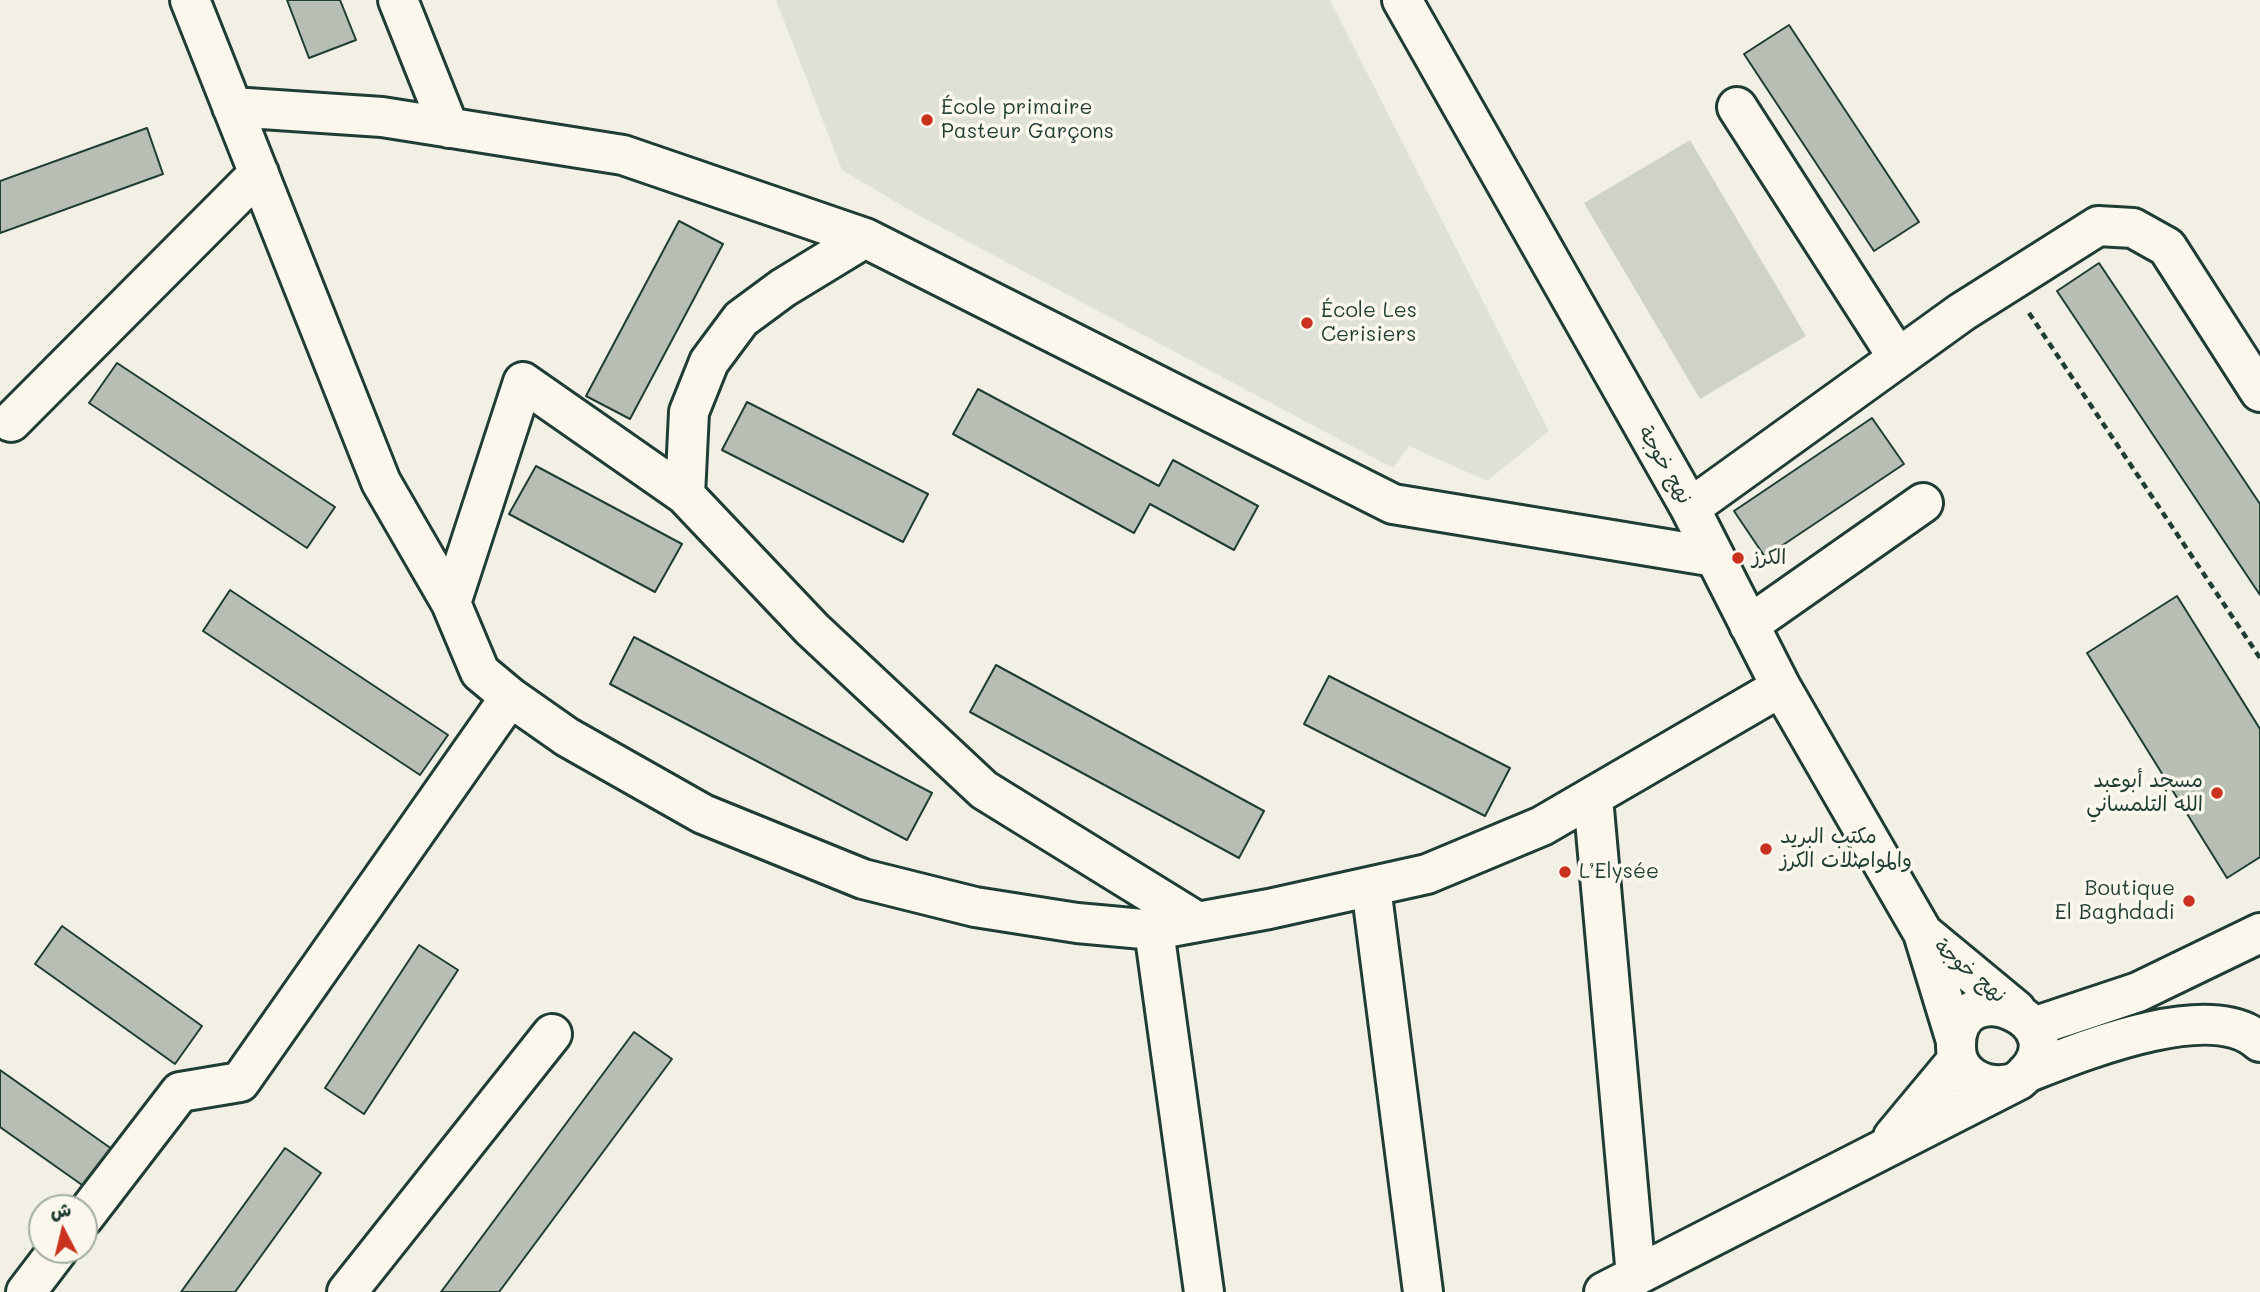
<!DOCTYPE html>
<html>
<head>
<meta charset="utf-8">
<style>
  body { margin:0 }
  #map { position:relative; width:2260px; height:1292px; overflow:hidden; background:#f2f0e5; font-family:Mali,"Playpen Sans Arabic",sans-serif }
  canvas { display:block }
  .north { position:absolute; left:28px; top:1194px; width:70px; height:70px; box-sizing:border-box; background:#fbf7ec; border:2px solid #a3ada2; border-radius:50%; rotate:353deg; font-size:19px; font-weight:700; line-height:28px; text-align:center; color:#1f3d34 }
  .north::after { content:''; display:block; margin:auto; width:24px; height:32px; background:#c8321e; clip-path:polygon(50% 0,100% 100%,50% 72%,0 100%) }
</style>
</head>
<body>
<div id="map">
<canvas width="2260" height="1292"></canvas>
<div class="north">ش</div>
</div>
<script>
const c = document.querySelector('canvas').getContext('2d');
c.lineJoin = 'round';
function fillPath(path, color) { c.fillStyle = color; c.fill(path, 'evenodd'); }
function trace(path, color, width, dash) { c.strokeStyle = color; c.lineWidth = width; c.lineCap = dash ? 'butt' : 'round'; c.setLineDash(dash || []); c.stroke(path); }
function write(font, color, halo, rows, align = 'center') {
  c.font = font + ' Mali,"Playpen Sans Arabic",sans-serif'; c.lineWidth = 7; c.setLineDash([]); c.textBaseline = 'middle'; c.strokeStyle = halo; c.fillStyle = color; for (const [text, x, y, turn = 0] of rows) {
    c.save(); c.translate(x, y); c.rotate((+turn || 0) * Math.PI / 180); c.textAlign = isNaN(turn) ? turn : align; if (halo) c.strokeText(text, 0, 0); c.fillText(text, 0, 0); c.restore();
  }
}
fillPath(new Path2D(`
  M776 0H1330L1549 431 1487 481 1409 446 1393 468 918 215 842 170Z`), '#e0e1d6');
fillPath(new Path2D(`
  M1690 140 1806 336 1700 399 1584 203Z`), '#cfd2c8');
const building = new Path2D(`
  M287 0H340L356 40 309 58Z
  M1789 25 1919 222 1874 251 1744 54Z
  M147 128 163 174 0 233V181Z
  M679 221 723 244 630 419 586 396Z
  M2099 263 2260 504V595L2057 291Z
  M117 363 335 507 307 548 89 403Z
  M978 389 1159 486 1173 460 1258 506 1234 550 1150 504 1134 533 953 434Z
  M747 402 928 494 903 542 722 450Z
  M1872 418 1904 464 1765 557 1734 511Z
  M536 466 682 544 655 592 509 514Z
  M230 590 448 735 420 775 203 631Z
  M2177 596 2260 729V857L2227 878 2087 653Z
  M634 637 932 793 907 840 610 684Z
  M996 665 1264 811 1239 858 970 712Z
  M1329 676 1510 768 1485 816 1304 724Z
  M62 926 202 1026 175 1064 35 964Z
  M419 945 458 970 364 1114 325 1088Z
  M634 1032 672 1059 499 1292H441Z
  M0 1070 119 1154 92 1192 0 1127Z
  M285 1148 321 1173 235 1292H181Z`);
fillPath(building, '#b7beb3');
trace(building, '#1f3d34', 2);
const minor = new Path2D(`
  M190 0 381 482 451 603 480 672 510 697 567 737 703 814 863 879 975 907 1077 923 1154 930 1269 909 1427 874 1542 826 1781 687
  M398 0 449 128
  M1402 0 1690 508 1781 687 1923 933 1956 1041
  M232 107 382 117 623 155 865 238 1393 504 1715 557
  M1737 107 1898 358
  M865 238 783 288 741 319 709 362 689 412 685 495 812 629 984 790 1196 921
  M11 422 259 173
  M1690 508 1962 312 2098 226 2133 228 2167 247 2260 392
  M451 603 523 382 685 495
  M1749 625 1923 503
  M1593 798 1636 1276
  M1371 887 1423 1292
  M1154 930 1204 1292
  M1923 933 2016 1010
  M2033 1027 2138 992 2260 933
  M2026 1073C2080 1052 2211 997 2260 1042
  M1893 1137 1958 1059
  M84 1217 180 1092 240 1082 510 697
  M26 1292 58 1250
  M347 1292 552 1034
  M1604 1292 2019 1080C2088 1022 1954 966 1956 1047 1956 1076 1985 1089 2010 1084`);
trace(minor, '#1f3d34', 44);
trace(new Path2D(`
  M2029 313 2260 658`), '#1f3d34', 4.5, [7, 5]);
trace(minor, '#fbf7ec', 38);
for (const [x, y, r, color] of [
  [927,120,7,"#c8321e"],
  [1307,323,7,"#c8321e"],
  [1738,558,7,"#c8321e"],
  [2217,793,7,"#c8321e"],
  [1766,849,7,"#c8321e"],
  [1565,872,7,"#c8321e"],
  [2189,901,7,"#c8321e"]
]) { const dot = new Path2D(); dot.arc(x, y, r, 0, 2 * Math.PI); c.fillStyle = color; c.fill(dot); trace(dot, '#fbf7ec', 2.5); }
write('21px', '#1f3d34', '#fbf7ec', [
  ["École primaire",941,108],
  ["Pasteur Garçons",941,132],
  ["École Les",1321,311],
  ["Cerisiers",1321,335],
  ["الكرز",1752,558],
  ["مسجد أبوعبد",2203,781,"right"],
  ["الله التلمساني",2203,805,"right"],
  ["مكتب البريد",1780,837],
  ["والمواصلات الكرز",1780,861],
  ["L’Elysée",1579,872],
  ["Boutique",2175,889,"right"],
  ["El Baghdadi",2175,913,"right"]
], 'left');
write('21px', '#1f3d34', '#fbf7ec', [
  ["نهج خوجة",1665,465,60],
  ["نهج خوجة",1970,971,40]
]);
</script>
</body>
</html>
